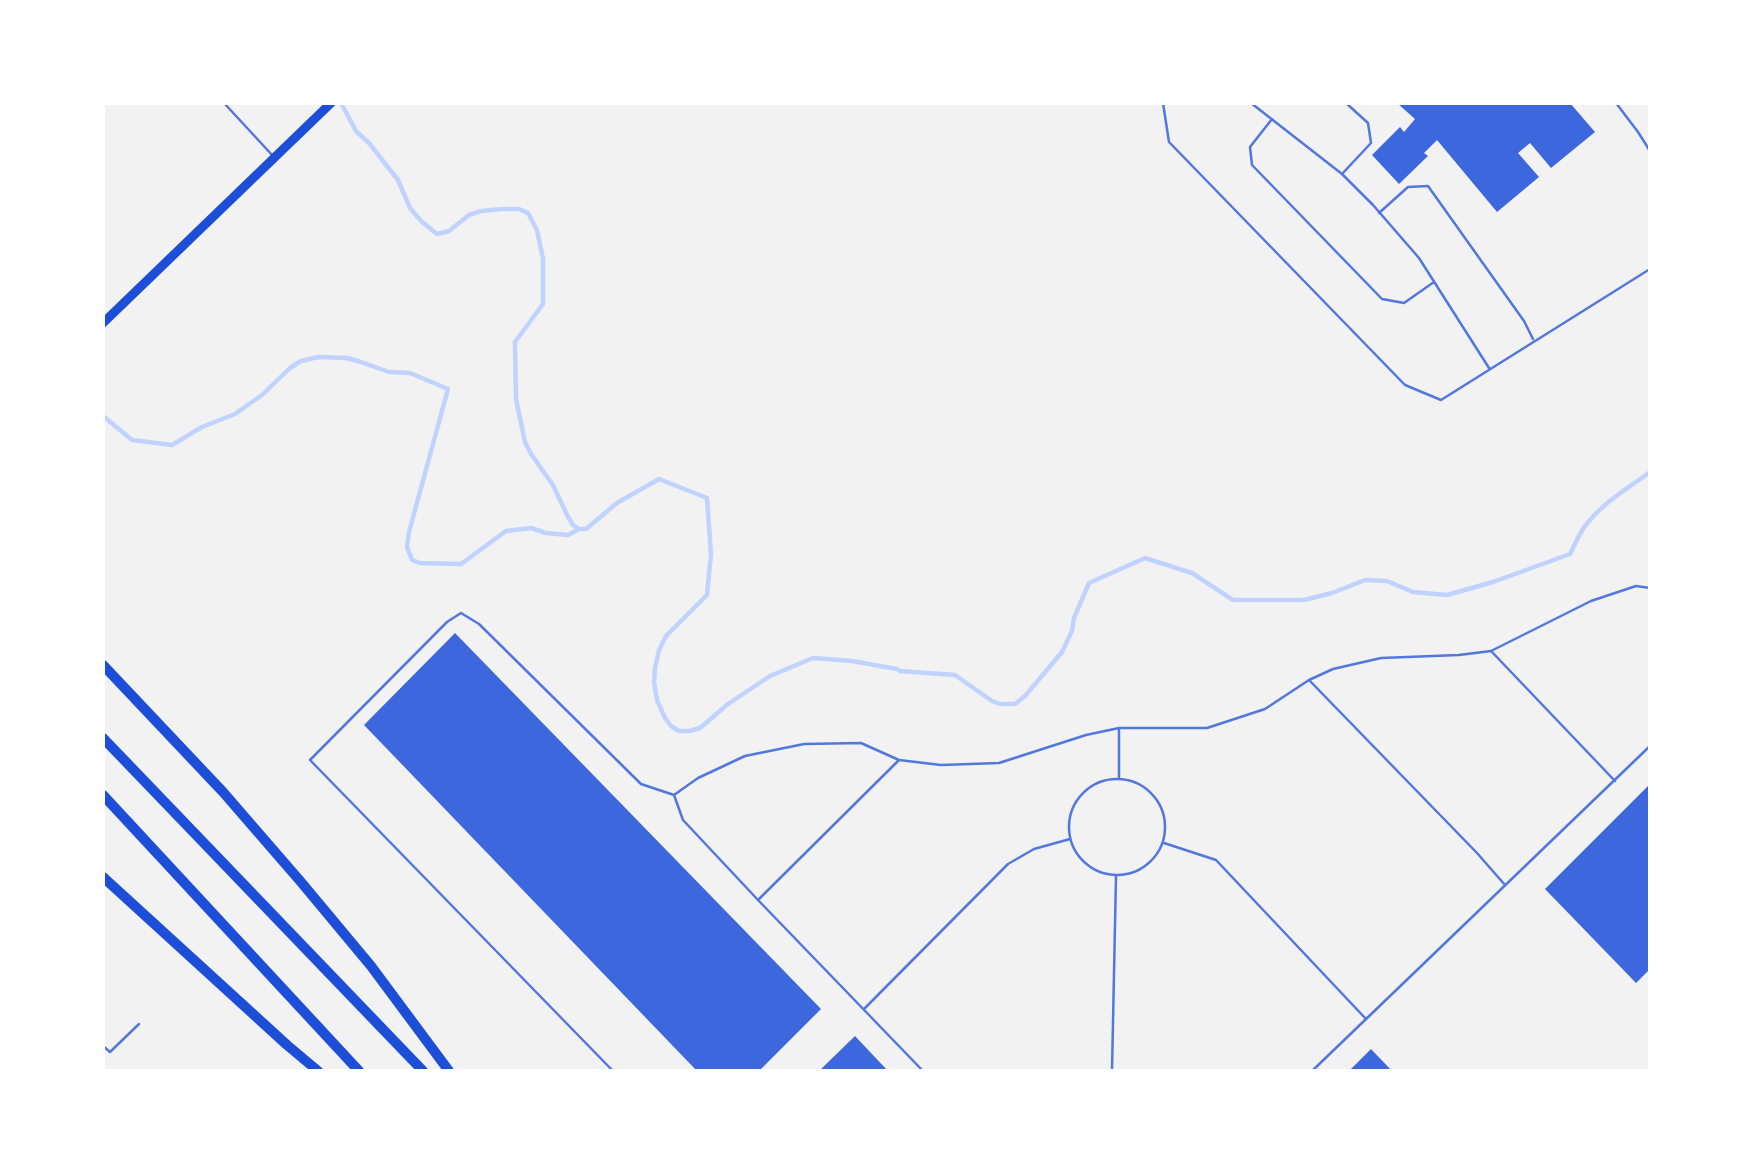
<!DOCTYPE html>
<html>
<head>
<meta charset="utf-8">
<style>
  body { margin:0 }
  #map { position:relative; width:1753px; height:1174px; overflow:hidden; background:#f2f2f2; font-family:Arial,sans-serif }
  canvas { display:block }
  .frame { position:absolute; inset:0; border:105px solid #fff; pointer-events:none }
</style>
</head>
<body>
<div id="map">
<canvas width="1753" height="1174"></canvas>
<div class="frame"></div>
</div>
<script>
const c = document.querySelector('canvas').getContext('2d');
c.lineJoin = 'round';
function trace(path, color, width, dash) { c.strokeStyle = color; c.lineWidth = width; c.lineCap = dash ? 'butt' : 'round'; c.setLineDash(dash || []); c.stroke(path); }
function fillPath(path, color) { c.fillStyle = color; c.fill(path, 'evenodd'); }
trace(new Path2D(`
  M341 103 356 131 369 143 398 180 410 208 421 221 437 234 449 231 469 215 481 211 502 209H519L528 213 537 230 543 259V304L515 342 516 399 525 442 531 454 553 485 568 517 573 525 579 529
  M103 416 132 440 172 445 202 427 235 414 262 395 290 368 301 361 318 357 347 358 361 362 389 372 410 373 448 389 409 532 407 547 412 560 420 563 461 564 506 531 531 528 546 533 568 535 579 529H586L617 503 659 479 707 498 711 554 707 595 666 636 659 650 655 668 654 682 657 700 665 718 671 726 679 731H690L700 728 728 704 770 676 813 658 852 661 897 669 900 671 955 675 992 701 1000 704H1015L1025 696 1062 652 1072 631 1074 618 1089 583 1145 558 1192 573 1233 600H1304L1332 593 1365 580 1387 581 1413 592 1447 595 1493 582 1570 554C1574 546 1578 537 1583 529 1599 505 1627 489 1650 472`), '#bfd3fe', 4.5);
fillPath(new Path2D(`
  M1397 103H1570L1595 132 1551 168 1530 143 1518 153 1539 177 1497 212 1437 140 1424 153 1428 156 1399 184 1372 155 1400 127 1404 132 1415 119Z
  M455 633 821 1009 759 1071H697L364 725Z
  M1650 784V969L1636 983 1545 889Z
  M855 1036 888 1071H819Z
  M1371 1049 1392 1071H1349Z`), '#3d67dc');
trace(new Path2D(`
  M224 103 273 156
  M1163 103 1169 142 1405 385 1441 400 1650 269
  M1251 103 1342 174 1371 143 1368 123 1346 103
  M1616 103 1638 132 1650 151
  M1272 119 1250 147 1252 165 1382 299 1404 303 1434 282
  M1342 174 1373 205 1419 258 1489 368
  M1379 213 1408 187 1428 186 1524 321 1533 339
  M1492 652 1615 781
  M1309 680 1477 853 1505 885
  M1119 777V728
  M1069 827a48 48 0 1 1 96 0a48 48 0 1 1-96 0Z
  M674 795 683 820 758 900 923 1071
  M1164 843 1216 860 1366 1019
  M758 900 899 760
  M864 1009 1008 864 1034 849 1070 839
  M103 1046 110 1052 139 1024
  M613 1071 310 760 447 622 461 613 479 624 641 784 674 795 698 778 745 756 804 744 861 743 899 760 941 765 999 763 1086 735 1119 728H1207L1265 709 1309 680 1333 669 1381 658 1459 655 1491 651 1591 601 1636 586 1650 588
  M1112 1071 1116 876
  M1312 1071 1650 746`), '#5277de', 2.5);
trace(new Path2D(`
  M103 323 331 103`), '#1d4ed8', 9);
trace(new Path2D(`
  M103 665 223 792 301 882 371 966 449 1071
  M103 738 423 1071
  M103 795 359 1071
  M103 877 287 1045 318 1071`), '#1d4ed8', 10);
</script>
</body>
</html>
